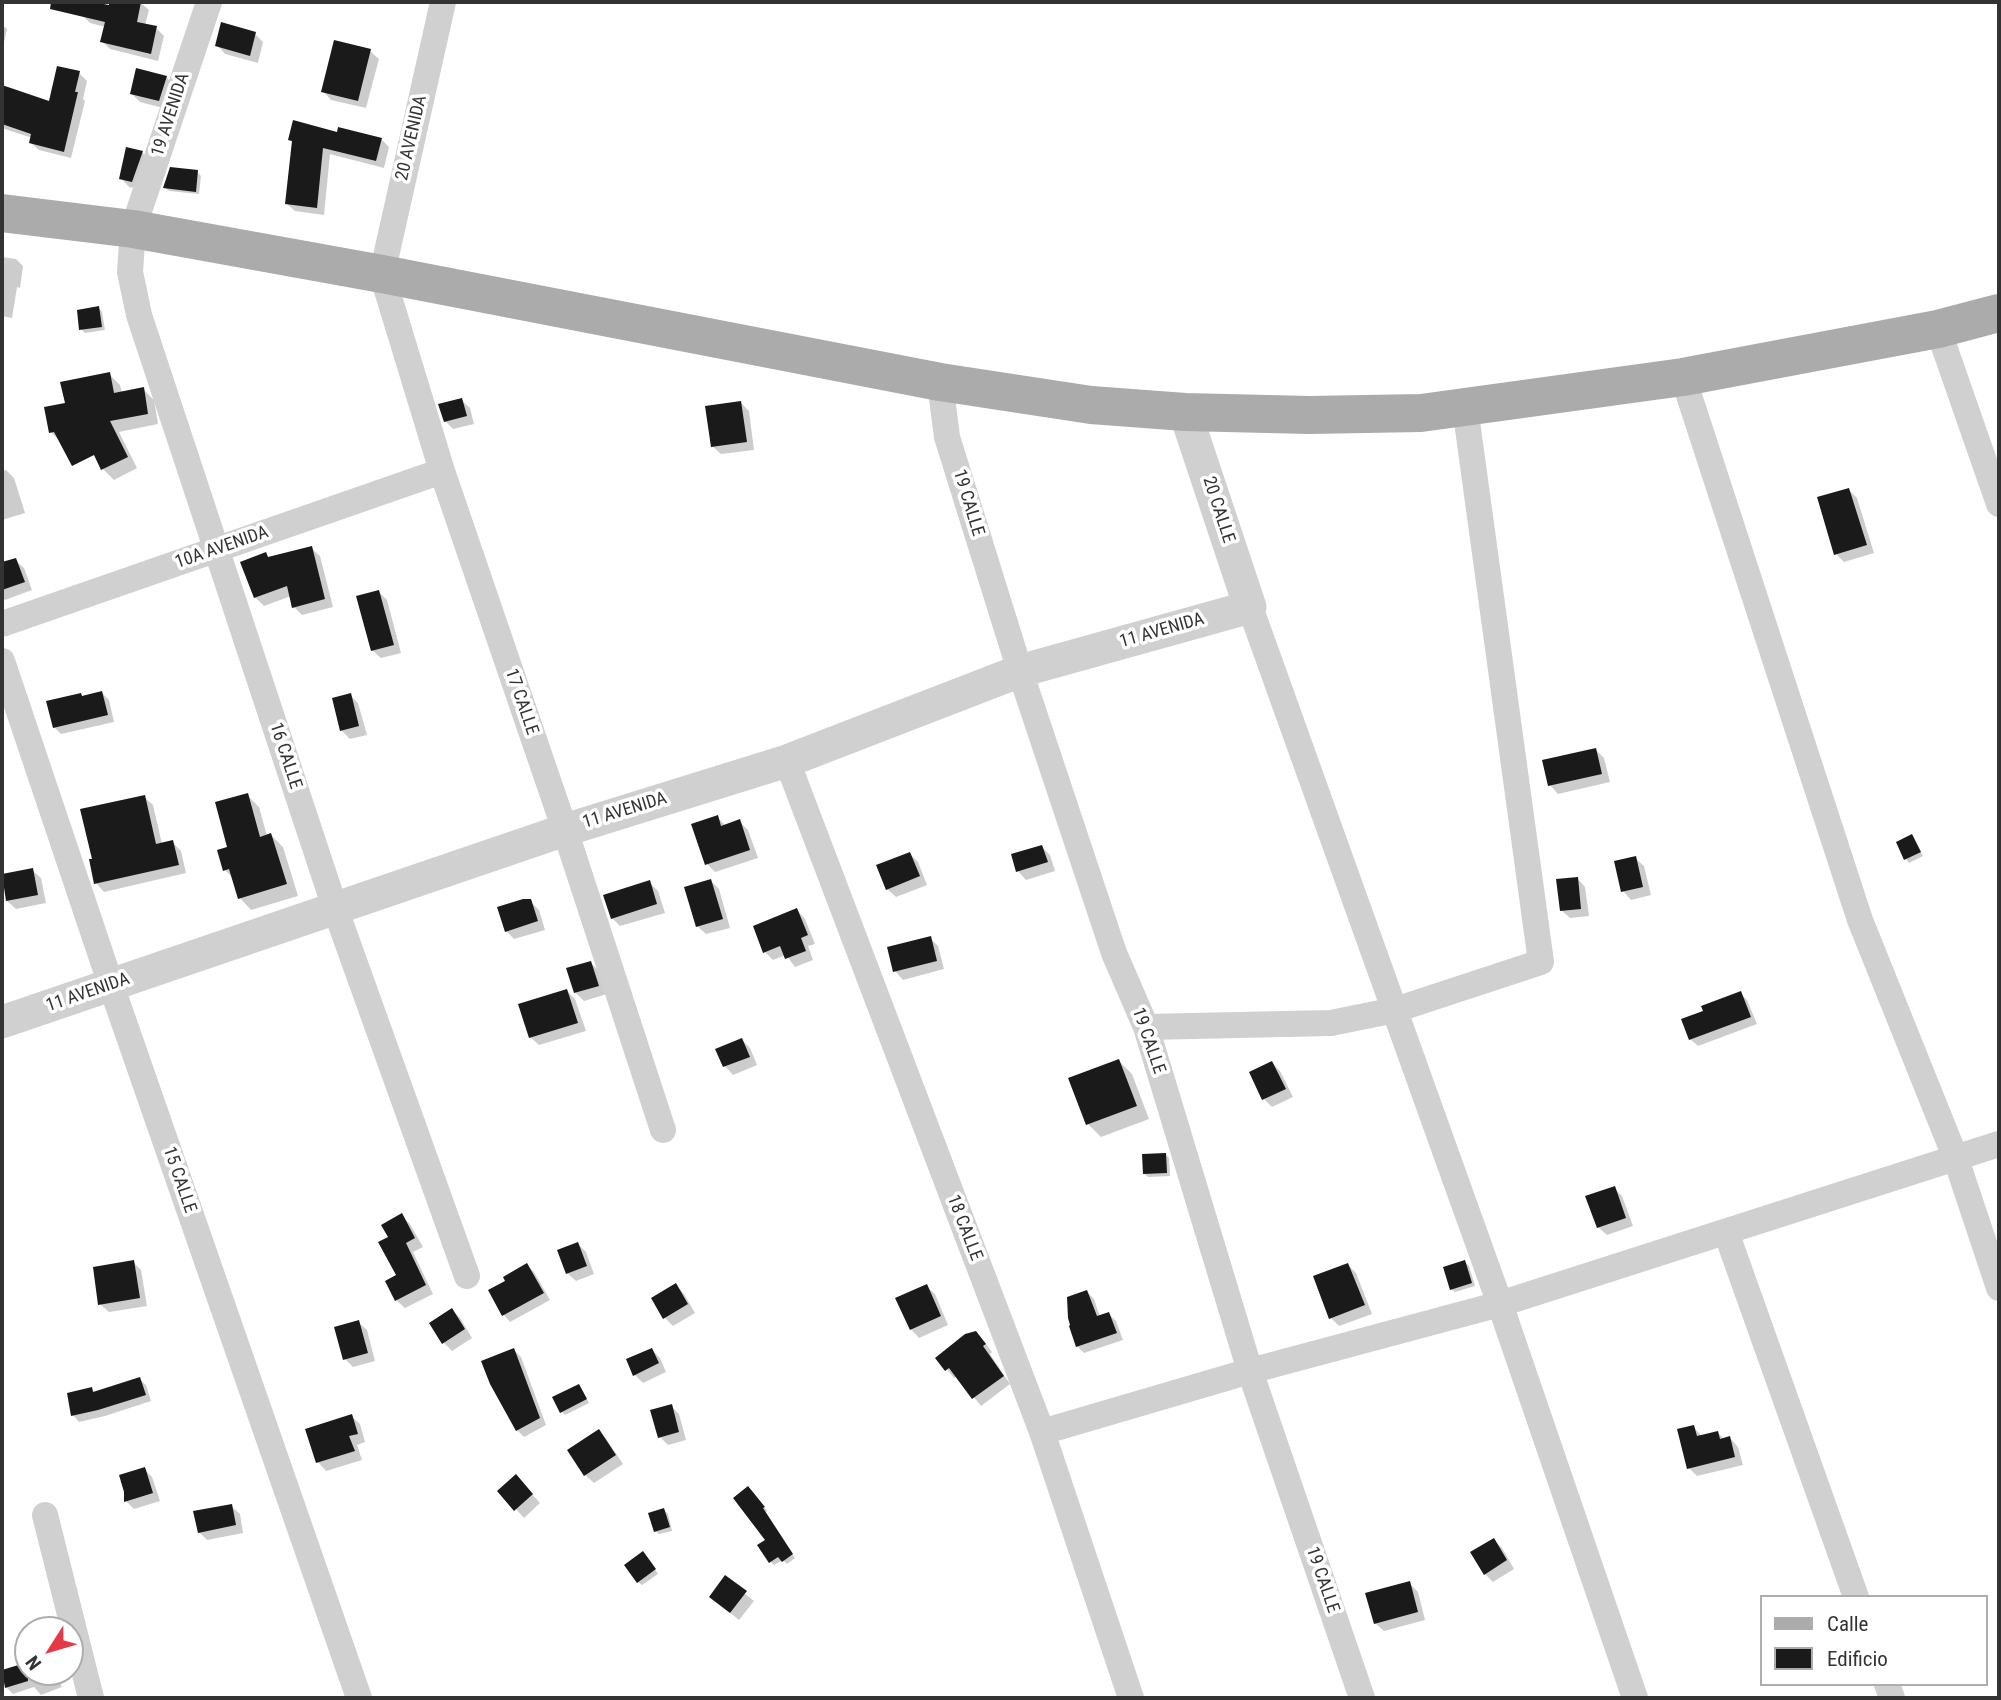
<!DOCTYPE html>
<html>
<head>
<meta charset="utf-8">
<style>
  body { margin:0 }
  #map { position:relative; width:2001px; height:1700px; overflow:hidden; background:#fff; font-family:"Roboto Condensed",sans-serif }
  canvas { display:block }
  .frame { position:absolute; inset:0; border:4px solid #333; pointer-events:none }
  .legend { position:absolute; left:1760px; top:1595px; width:228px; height:91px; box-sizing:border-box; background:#fff; border:2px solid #adadad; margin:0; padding:9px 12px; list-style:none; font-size:21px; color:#333 }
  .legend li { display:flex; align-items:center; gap:14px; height:35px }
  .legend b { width:35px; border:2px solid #adadad }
  .north { position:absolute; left:14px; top:1616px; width:70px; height:70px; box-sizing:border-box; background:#fff; border:2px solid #adadad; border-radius:50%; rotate:233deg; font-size:19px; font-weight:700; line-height:28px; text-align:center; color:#333 }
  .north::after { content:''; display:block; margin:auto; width:24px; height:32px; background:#e63946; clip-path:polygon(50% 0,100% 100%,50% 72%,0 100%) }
</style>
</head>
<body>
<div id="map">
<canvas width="2001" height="1700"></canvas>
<div class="frame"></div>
<ul class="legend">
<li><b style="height:9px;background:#ababab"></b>Calle</li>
<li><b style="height:19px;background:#1a1a1a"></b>Edificio</li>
</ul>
<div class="north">N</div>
</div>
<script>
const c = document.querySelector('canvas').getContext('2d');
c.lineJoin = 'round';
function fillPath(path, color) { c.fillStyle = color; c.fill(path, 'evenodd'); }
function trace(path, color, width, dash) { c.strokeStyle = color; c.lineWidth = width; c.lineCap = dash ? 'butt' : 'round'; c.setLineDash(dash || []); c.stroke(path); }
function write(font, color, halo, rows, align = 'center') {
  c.font = font + ' "Roboto Condensed",sans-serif'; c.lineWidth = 7; c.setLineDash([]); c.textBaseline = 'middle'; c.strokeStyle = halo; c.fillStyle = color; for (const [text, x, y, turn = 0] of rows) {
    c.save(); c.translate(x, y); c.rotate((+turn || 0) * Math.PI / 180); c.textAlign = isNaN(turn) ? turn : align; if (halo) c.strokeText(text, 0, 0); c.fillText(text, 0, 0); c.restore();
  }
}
fillPath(new Path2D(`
  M85 2 110 7 111 2 141 3 149 10 145 25 156 28 164 36 158 61 110 49 102 41 106 27 90 23 82 15Z
  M2 25 7 29 4 42H2Z
  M255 34 263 42 258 63 225 54 217 45Z
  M370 51 379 59 366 108 331 100 323 91Z
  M79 73 87 81 83 99 85 101 71 158 39 150 31 143 32 138 2 128V95L4 88 50 103Z
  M166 77 174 86 167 109 140 102 132 94Z
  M338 134 381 139 389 147 384 168 330 154 324 215 295 211 287 204 294 143 290 140Z
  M142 152 150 161 140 189 129 187 121 178Z
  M197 172 201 176 199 194 169 191 165 188Z
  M2 257 16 259 23 266 20 288 17 287 12 318 2 316Z
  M99 308 102 312 105 330 85 333 81 329Z
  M109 374 120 385 122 393 143 389 154 400 158 424 119 432 137 468 114 480 103 469 92 449 62 443 51 432 67 404Z
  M461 400 470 408 474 424 453 429 445 421Z
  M740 402 749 411 754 450 721 454 712 446Z
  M6 470 14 478 25 513 2 520V471Z
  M1849 490 1857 498 1874 553 1844 562 1836 554Z
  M311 548 320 556 333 607 302 615 294 607 291 596 264 606 255 597 265 554 270 559Z
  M15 560 24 568 32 590 5 600 2 596V564Z
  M379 592 387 600 401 653 381 658 372 650Z
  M102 693 109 700 114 722 61 734 54 727 83 697Z
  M350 695 358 703 367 735 350 739 342 731 334 699Z
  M1596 750 1604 758 1610 782 1558 794 1550 785Z
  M247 795 259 807 267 836 271 835 283 847 298 896 251 910 240 898 234 879 225 870 229 848Z
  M144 797 153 805 162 844 172 842 181 851 186 873 104 892 96 883Z
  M717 817 726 826 739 821 748 830 758 858 715 872 707 864Z
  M1912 836 1923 856 1909 863 1906 859Z
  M1042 847 1050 855 1055 871 1026 880 1018 871Z
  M910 854 918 862 927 885 896 897 887 889Z
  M1635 858 1644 866 1651 895 1631 900 1623 891Z
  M2 870 3 876 32 870 41 878 46 903 16 909 7 901Z
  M1577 878 1585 887 1589 916 1570 918 1561 910Z
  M711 881 719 889 730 928 706 934 697 926Z
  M649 882 658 891 665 913 620 926 612 918Z
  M530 901 539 910 545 930 514 939 506 931Z
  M797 910 805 919 815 944 808 946 813 960 795 967 786 955 773 960 765 952Z
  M930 938 938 946 944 969 903 980 895 971Z
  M591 963 599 971 607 994 584 1001 575 992Z
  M567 991 575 999 586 1031 539 1045 530 1037Z
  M1740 993 1747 1000 1757 1024 1698 1046 1690 1039 1705 1012Z
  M742 1040 750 1048 757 1065 733 1075 725 1066Z
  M1119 1061 1132 1074 1149 1119 1101 1137 1088 1124Z
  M1272 1063 1280 1071 1293 1097 1272 1107 1264 1099Z
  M1166 1155 1169 1158 1170 1176 1148 1177 1144 1173Z
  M1614 1188 1622 1196 1633 1226 1607 1235 1598 1227Z
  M401 1215 410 1224 423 1247 413 1252 433 1294 405 1308 396 1300 399 1276 390 1237Z
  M578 1244 586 1252 594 1274 576 1281 567 1273Z
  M133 1262 141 1270 147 1306 109 1312 100 1304Z
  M1465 1262 1469 1266 1475 1286 1455 1292 1451 1289Z
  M527 1265 534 1272 550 1300 510 1322 504 1315 507 1282Z
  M1348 1265 1356 1273 1372 1314 1339 1326 1331 1318Z
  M676 1285 684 1294 695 1313 673 1326 665 1318Z
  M926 1286 935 1294 948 1325 919 1338 911 1329Z
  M1087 1292 1094 1299 1100 1317 1109 1314 1116 1321 1123 1340 1084 1353 1077 1346Z
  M452 1310 460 1318 472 1338 452 1351 444 1343Z
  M358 1322 367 1330 375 1361 353 1367 345 1359Z
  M984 1341 992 1352 990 1354 1010 1384 981 1406 957 1376 954 1378 938 1358Z
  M514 1350 521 1357 546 1425 524 1437 517 1430Z
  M652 1350 660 1358 666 1372 643 1383 635 1375 628 1360Z
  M139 1379 146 1385 151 1401 105 1416 79 1422 73 1415 92 1389 95 1393Z
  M582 1390 589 1403 565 1415 562 1412Z
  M671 1406 679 1414 686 1440 668 1445 660 1437Z
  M351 1416 360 1424 365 1442 357 1445 362 1460 326 1471 318 1462Z
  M1693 1427 1702 1436 1718 1433 1724 1439 1730 1438 1738 1447 1743 1465 1697 1476 1689 1468Z
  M599 1431 607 1440 623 1464 594 1483 585 1475Z
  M144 1469 152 1477 160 1501 134 1509 126 1501Z
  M524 1485 540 1503 524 1518 516 1509Z
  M752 1492 767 1511 765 1513 795 1558 787 1564 783 1560 774 1565 771 1562 767 1540Z
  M231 1506 240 1514 243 1533 207 1540 199 1532Z
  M664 1510 668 1514 672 1531 659 1534 655 1531Z
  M1494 1540 1502 1548 1514 1569 1493 1582 1485 1574Z
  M647 1557 658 1574 642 1585 638 1582Z
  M725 1577 754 1601 739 1620 711 1597Z
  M1409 1583 1418 1592 1425 1620 1384 1631 1375 1623Z
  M28 1661V1672H56L62 1687 41 1695 34 1687 13 1694 6 1687 2 1672 27 1665 26 1662Z`), '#0003');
fillPath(new Path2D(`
  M51 2H93L109 5V2H141L137 22 157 26 151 54 100 42 105 22 50 9Z
  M221 22 256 32 250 56 215 46Z
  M334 40 371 49 358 101 321 92Z
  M57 66 80 71 75 92H78L64 152 29 143 31 134 2 124V85L49 101Z
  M136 68 167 76 159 101 130 94Z
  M293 120 337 132 338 127 382 138 376 161 323 148 317 208 285 204 292 141 288 140Z
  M126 147 143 151 132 182 119 179Z
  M170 167 198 170 196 192 163 188Z
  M99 306 102 327 79 330 77 310Z
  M110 372 114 393 144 387 148 414 110 421 128 457 101 470 94 455 72 466 54 432 49 433 44 407 65 403 60 382Z
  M462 398 467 416 444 422 438 404Z
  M741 401 747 442 711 447 705 406Z
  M1849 488 1867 545 1834 555 1817 497Z
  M312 546 325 599 292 608 287 586 254 598 240 562 266 552 268 557Z
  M16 558 25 582 2 590V562Z
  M379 590 394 645 371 651 356 596Z
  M102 691 108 715 53 728 46 701 81 693 82 696Z
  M351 693 359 726 340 731 332 698Z
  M1596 748 1602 774 1548 786 1542 760Z
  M248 793 260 837 271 833 287 884 238 899 229 869 223 871 217 850 227 847 215 802Z
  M145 795 156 844 173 840 179 865 94 884 89 859H92L80 809Z
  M718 815 721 826 740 819 750 850 705 865 691 824Z
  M1912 834 1921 852 1904 860 1896 842Z
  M1042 845 1048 862 1016 872 1011 854Z
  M910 852 920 876 886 890 876 865Z
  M1636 856 1643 887 1621 892 1614 861Z
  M33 868 38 895 6 901 2 874Z
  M1578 877 1581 909 1560 911 1556 879Z
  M711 879 723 919 696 927 684 887Z
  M650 880 657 904 611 919 603 895Z
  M523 899H531L538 921 505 932 497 907Z
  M797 908 808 935 801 938 806 951 785 959 780 946 763 953 753 926Z
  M931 936 937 961 893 972 887 947Z
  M591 961 599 986 574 993 566 968Z
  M567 989 578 1023 529 1038 518 1004Z
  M1741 991 1751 1017 1689 1040 1681 1019 1703 1011 1701 1006Z
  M742 1038 750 1057 723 1067 715 1049Z
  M1119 1059 1137 1106 1086 1125 1068 1078Z
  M1272 1061 1286 1089 1262 1100 1249 1072Z
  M1166 1153 1167 1173 1143 1174 1142 1154Z
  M1615 1186 1626 1218 1597 1228 1585 1196Z
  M402 1213 415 1238 406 1243 426 1285 395 1301 385 1281 396 1275 378 1242 388 1237 381 1225Z
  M578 1242 587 1266 566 1274 557 1250Z
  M134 1260 140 1298 98 1305 93 1267Z
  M1465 1260 1472 1283 1450 1290 1443 1267Z
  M527 1263 544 1293 502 1316 488 1290 505 1281 503 1277Z
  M1348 1263 1365 1305 1329 1319 1313 1276Z
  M676 1283 688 1304 663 1319 651 1298Z
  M927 1284 941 1316 910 1330 895 1298Z
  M1087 1290 1097 1316 1109 1312 1117 1333 1076 1347 1069 1326 1070 1325 1068 1318 1067 1297Z
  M452 1308 465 1329 442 1344 429 1323Z
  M359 1320 368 1353 343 1360 334 1327Z
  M976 1331 986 1344 983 1346 1004 1376 972 1399 949 1368 945 1371 935 1358 965 1334Z
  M514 1348 540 1418 516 1431 490 1384 481 1361Z
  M652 1348 659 1363 633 1376 626 1359Z
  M140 1377 146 1395 98 1410 71 1416 67 1393 92 1387 93 1392Z
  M579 1384 587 1399 560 1413 552 1397Z
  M672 1404 679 1432 658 1438 650 1410Z
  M352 1414 358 1434 349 1436 355 1451 316 1463 305 1429Z
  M1694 1425 1697 1436 1718 1431 1720 1439 1730 1436 1735 1457 1687 1469 1677 1429Z
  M599 1429 616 1455 584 1476 567 1450Z
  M145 1467 153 1493 124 1502V1492L119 1475Z
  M516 1474 533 1494 514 1511 497 1491Z
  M748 1486 765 1507 763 1508 793 1554 782 1562 778 1557 769 1563 757 1545 765 1540 733 1498Z
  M232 1504 236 1525 198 1533 193 1511Z
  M664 1508 670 1527 654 1532 648 1513Z
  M1494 1538 1507 1560 1484 1575 1470 1552Z
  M643 1551 656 1569 637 1583 624 1565Z
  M725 1575 747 1591 730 1613 709 1597Z
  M1410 1581 1418 1612 1374 1624 1365 1593Z
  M28 1662V1681L5 1688 2 1670Z`), '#1a1a1a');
trace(new Path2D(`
  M209 2 133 229 130 272 139 315 335 908 467 1276
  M443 2 382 274 442 471 565 830 663 1130
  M1938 329 1999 504
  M1683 377 1860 920 1956 1159 1999 1288
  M940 382 947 437 1020 671 1114 953 1146 1027 1250 1371 1362 1698
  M1250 607 1500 1304 1635 1698
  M2 624 442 471
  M2 661 111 985 359 1698
  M787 761 1042 1432 1131 1698
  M1146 1027 1331 1023 1395 1010 1541 962 1465 407
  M1726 1232 1856 1597
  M1042 1432 1250 1371 1500 1304 1999 1144
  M45 1515 91 1698
  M1887 1684 1892 1698`), '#d0d0d0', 26);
trace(new Path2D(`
  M2 1022 565 830 787 761 1020 671 1250 607 1185 412`), '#d0d0d0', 33);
trace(new Path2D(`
  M2 213 133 229 382 274 940 382 1091 405 1185 412 1309 415 1421 413 1683 377 1938 329 1999 313`), '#ababab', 38);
write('18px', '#333', '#fff', [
  ["19 AVENIDA",171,115,-72],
  ["20 AVENIDA",412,138,-77],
  ["19 CALLE",968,503,73],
  ["20 CALLE",1218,510,72],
  ["10A AVENIDA",222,548,-19],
  ["11 AVENIDA",1162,631,-16],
  ["17 CALLE",521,702,71],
  ["16 CALLE",285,756,72],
  ["11 AVENIDA",625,811,-17],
  ["11 AVENIDA",88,993,-19],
  ["19 CALLE",1148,1041,71],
  ["15 CALLE",179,1180,71],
  ["18 CALLE",964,1228,69],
  ["19 CALLE",1322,1580,71]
]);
</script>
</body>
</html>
